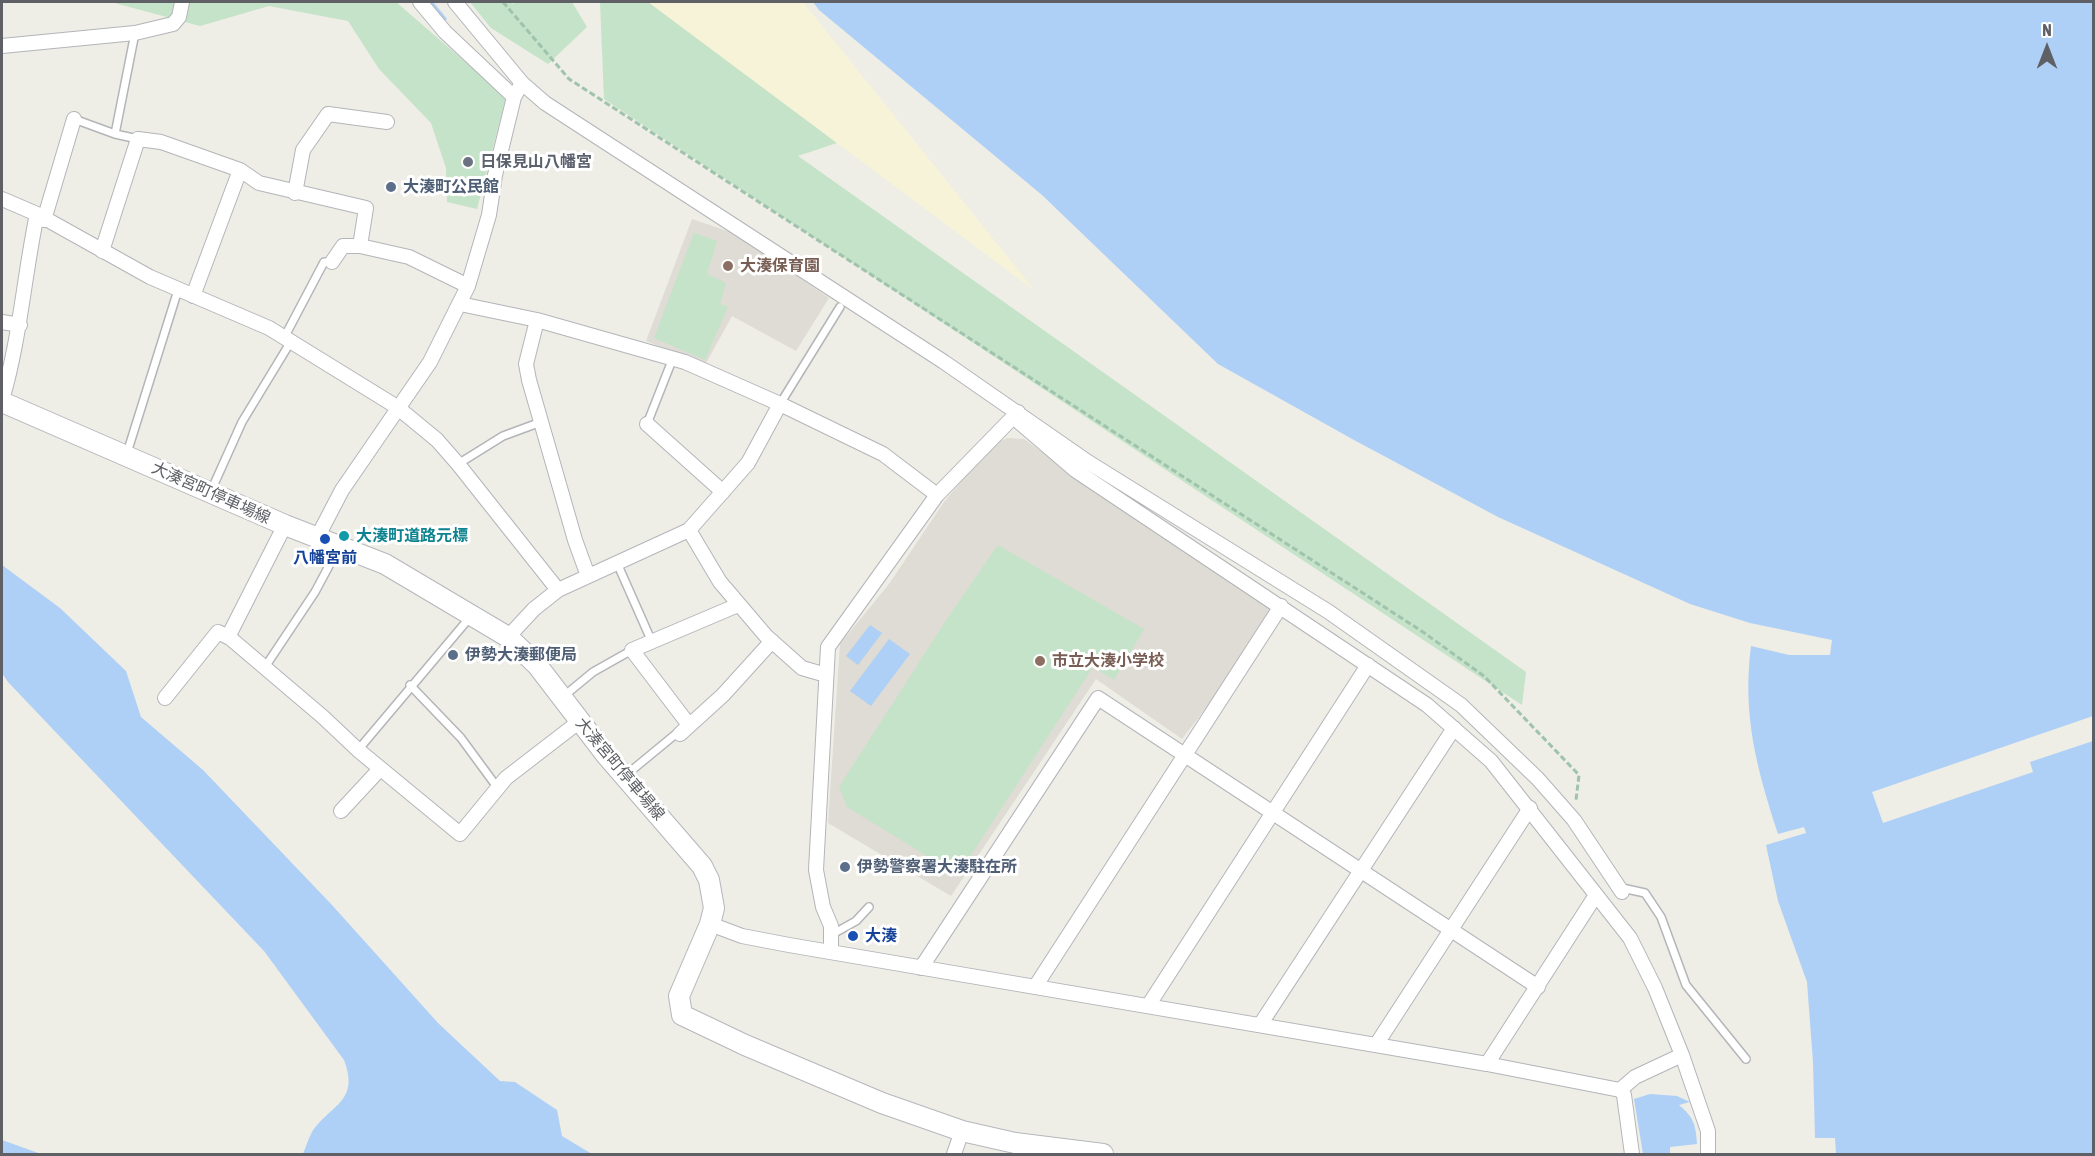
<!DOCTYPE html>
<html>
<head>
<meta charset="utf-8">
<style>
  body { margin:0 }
  #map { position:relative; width:2095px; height:1156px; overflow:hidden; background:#eeede6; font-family:"Asap Condensed",sans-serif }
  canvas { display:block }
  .frame { position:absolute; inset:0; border:3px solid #5e6065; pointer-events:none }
  .north { position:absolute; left:2017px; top:18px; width:60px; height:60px; -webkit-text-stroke:4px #fff; paint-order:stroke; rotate:0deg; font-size:16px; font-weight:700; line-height:24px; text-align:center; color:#5e6065 }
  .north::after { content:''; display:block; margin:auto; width:21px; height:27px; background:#5e6065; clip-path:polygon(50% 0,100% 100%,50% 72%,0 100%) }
</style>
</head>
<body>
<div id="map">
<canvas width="2095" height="1156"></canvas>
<div class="frame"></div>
<div class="north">N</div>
</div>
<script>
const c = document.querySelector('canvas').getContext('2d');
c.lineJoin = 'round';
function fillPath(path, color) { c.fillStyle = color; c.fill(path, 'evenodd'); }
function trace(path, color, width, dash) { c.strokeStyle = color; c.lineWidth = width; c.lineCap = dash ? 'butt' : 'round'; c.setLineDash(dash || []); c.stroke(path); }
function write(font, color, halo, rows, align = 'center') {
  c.font = font + ' "Asap Condensed","Noto Sans JP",sans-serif'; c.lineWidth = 6; c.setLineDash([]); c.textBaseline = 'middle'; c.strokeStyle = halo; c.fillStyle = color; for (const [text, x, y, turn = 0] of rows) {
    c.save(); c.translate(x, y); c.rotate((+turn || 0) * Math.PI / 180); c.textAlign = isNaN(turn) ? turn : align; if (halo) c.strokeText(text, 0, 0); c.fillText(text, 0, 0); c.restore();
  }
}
fillPath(new Path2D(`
  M692 219 736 234 829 298 796 351 732 316 705 365 646 341Z
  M1008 438 1024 439 1090 487 1274 609 1262 635 1182 739 1096 679 951 896 828 823 840 644 889 584 944 502 992 444Z`), '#dedcd4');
fillPath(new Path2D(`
  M111 2H396L506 97 477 209 447 202 446 168 431 123 379 69 348 21 269 6 200 26Z
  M470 2H510L513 4 515 2H572L587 27 548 64 491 28Z
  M600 2H671L837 143 798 156 1526 672 1522 705 604 99Z
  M694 233 717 241 707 274 726 283 720 304 728 307 705 360 654 338Z
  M998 545 1144 629 1114 680 1093 667 958 875 847 807 839 787 949 616Z`), '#c5e3c8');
fillPath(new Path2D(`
  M648 2H803L1035 291Z`), '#f7f3d8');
fillPath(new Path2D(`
  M813 2H2093V1154H1836L1835 1138H1815L1813 1062 1807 982 1778 901 1766 845 1806 833 1804 827 1778 834C1757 769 1742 716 1751 646L1789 655H1830L1832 640 1750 623 1690 604 1498 517 1354 440 1218 364 1042 195 819 10Z
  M2 565 60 608 126 671 141 717 203 770 332 905 438 1023 500 1081 515 1082 557 1110 562 1136 592 1154H303C306 1147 308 1139 312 1132 331 1104 360 1102 344 1060L264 951 8 682 2 673Z
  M870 625 882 633 858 665 846 656Z
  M889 639 910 654 871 706 850 691Z
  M1650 1094 1677 1096 1690 1102 1679 1105C1694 1117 1696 1126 1697 1144L1670 1147V1154H1643L1634 1099Z
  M2 1140 41 1154H2Z`), '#aed0f6');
fillPath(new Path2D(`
  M2093 716V741L2030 762 2033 772 1883 823 1872 792Z`), '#eeede6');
trace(new Path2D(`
  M430 2 444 19`), '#aed0f6', 5);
const service = new Path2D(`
  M74 119 115 134 138 139
  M115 134 135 33
  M284 338 324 262H332
  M780 404 840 307
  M647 424 673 358
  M127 453 178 290
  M458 464 503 436 541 422
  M211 491 242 422 290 343
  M617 563 652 642
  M265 667 315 592 338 549
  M410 685 461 738 497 787
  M564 696 593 672 632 650
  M358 750 471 616
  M626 775 677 733 680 734
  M1622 888 1645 893 1661 917 1686 985 1746 1059
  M831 935 856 921 869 907`);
const minor = new Path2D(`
  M420 2 445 32 514 97
  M455 2 522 83
  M2 46 135 33 173 24 179 17 182 2
  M295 193 303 150 328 114 387 122
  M2 199 37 214 150 277 269 328 397 407 437 440 458 464 558 590
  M44 220 74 119
  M102 251 138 139 161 142 240 170 259 183 366 208 360 246 409 257 468 286
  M332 262 343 246H360
  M193 296 240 170
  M460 304 537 320 685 362 780 404 883 454 937 495
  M537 320 526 364 529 380 575 540 588 576
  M2 322 20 325
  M2 400C20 339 24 276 37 214
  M1019 422 1075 470 1427 705 1491 761 1630 938 1655 988 1682 1055 1708 1131V1154
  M647 424 723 492
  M285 525 229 635 230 638 323 717 358 750 460 834 506 778 580 721
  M689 530 720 582 766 636 802 668 826 675
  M317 538 342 490 430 362 468 286 489 215 495 175 514 97 522 83 545 103 944 362 1088 462 1329 612 1461 705 1538 779 1574 820 1622 892
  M508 637 534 609 558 590 689 530 748 463 780 404
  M165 698 218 632 230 638
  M689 725 632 650 738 605
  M680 734 723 695 772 641
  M341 811 380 769
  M710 924 742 936 789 945 1487 1064 1620 1090
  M831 952V926L823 907 816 870 828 647 937 495 1018 412
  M921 968 1098 698 1538 987
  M1035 987 1281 606
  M1148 1006 1368 665
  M1260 1025 1454 728
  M1376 1045 1530 808
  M1487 1064 1596 895
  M1620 1090 1635 1077 1682 1055
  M1620 1090 1624 1095 1632 1154
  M954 1154 962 1131`);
const secondary = new Path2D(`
  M2 402 285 525 385 564 508 637 537 665 606 755 702 866 709 880 714 908 710 924 679 996 682 1015 745 1045 882 1103 962 1131 1015 1143 1103 1154`);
trace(service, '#b3b5b9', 10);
trace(minor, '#b3b5b9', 16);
trace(secondary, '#b5b7bc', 22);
trace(new Path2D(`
  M503 2 569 79 1423 632 1484 676 1579 775 1576 800`), '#9fc3ad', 3, [6, 3]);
trace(service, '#fff', 7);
trace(minor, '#fff', 14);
trace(secondary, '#fff', 20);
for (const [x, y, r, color] of [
  [468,162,6,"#6b7280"],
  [391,187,6,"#5c6f8a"],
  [728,266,6,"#8d6e63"],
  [344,536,6,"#0f9aa8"],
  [325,539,6,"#1a4fb4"],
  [453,655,6,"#5c6f8a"],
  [1040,661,6,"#8d6e63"],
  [845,867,6,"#5c6f8a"],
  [853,936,6,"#1a4fb4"]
]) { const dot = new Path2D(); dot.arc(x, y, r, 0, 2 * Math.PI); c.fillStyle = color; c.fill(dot); trace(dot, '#fff', 2); }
write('bold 16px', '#5b616d', '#fff', [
  ["日保見山八幡宮",480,162]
], 'left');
write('bold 16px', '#4e5e75', '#fff', [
  ["大湊町公民館",403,187],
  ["伊勢大湊郵便局",465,655],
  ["伊勢警察署大湊駐在所",857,867]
], 'left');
write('bold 16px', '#785e54', '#fff', [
  ["大湊保育園",740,266],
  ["市立大湊小学校",1052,661]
], 'left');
write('16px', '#5e6065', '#fff', [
  ["大湊宮町停車場線",211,493,24],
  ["大湊宮町停車場線",620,769,50]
]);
write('bold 16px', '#0d838f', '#fff', [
  ["大湊町道路元標",356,536]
], 'left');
write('bold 16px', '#164399', '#fff', [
  ["八幡宮前",325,558],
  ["大湊",865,936,"left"]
]);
</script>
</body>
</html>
